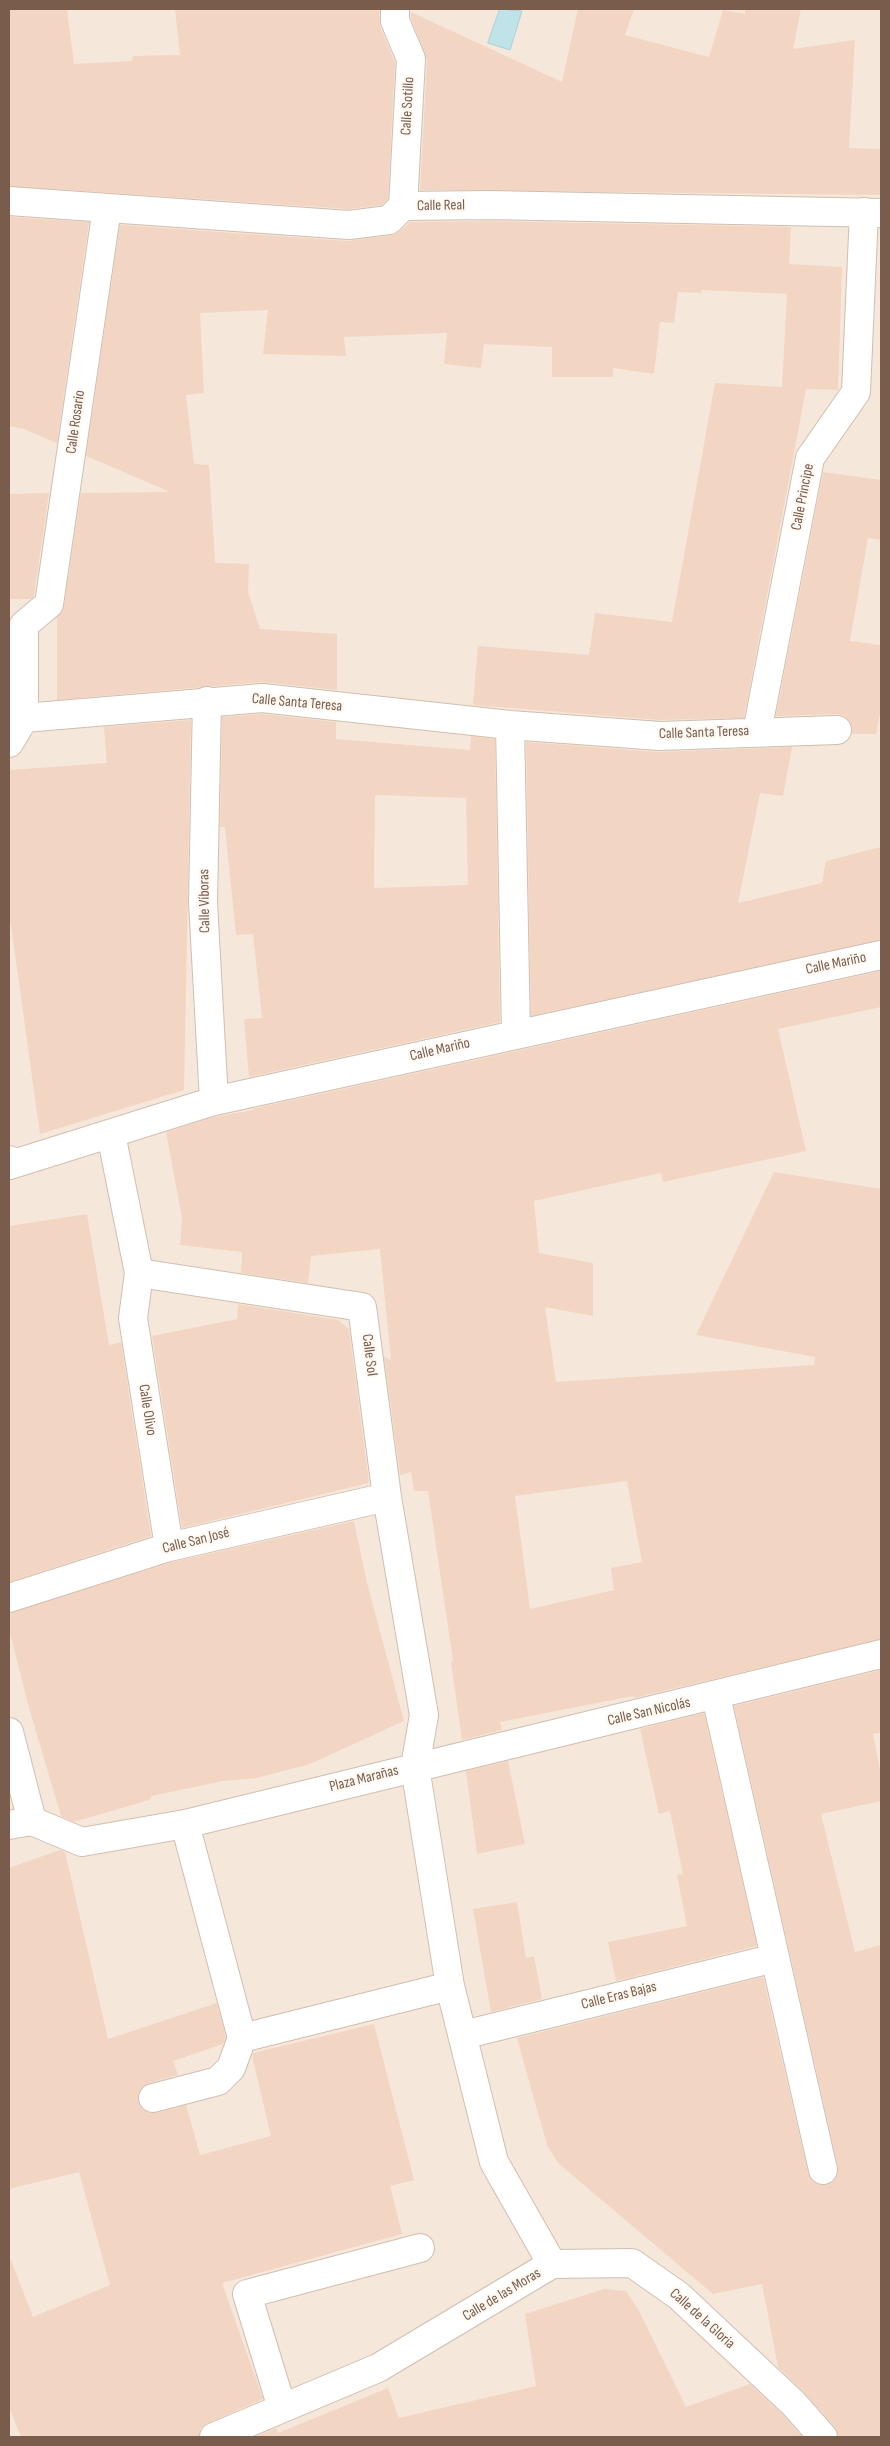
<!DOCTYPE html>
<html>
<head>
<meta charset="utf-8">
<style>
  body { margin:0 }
  #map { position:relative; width:890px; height:2446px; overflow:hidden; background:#fdf6ec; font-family:"Sofia Sans Condensed",sans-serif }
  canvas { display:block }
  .frame { position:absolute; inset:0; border:10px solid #7a5c4d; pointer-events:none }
</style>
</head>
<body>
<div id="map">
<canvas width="890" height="2446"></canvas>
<div class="frame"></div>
</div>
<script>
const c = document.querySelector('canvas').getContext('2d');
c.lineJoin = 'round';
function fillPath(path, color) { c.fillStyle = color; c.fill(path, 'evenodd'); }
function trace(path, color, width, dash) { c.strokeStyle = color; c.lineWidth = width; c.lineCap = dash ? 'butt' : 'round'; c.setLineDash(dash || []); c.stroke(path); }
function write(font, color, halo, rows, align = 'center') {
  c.font = font + ' "Sofia Sans Condensed",sans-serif'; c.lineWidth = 5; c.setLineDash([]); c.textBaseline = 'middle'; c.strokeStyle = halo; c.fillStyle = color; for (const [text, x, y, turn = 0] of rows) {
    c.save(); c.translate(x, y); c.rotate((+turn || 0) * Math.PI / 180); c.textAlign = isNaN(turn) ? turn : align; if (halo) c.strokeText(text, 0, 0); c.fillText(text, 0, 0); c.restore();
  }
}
fillPath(new Path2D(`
  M9 9H881V2437H9Z`), '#f5e8da');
const water = new Path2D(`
  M500 9 522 11 510 50 488 43Z`);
fillPath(water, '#bfe3e8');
trace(water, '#a5d3da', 1);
fillPath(new Path2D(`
  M9 9H67L74 64 132 61 133 56 180 55 175 9H379L380 27 395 62 388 199 382 205 349 209 9 186Z
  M578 9H634L625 35 709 57 723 10 745 14V9H801L793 49 855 40 849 148 881 149V195L420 190 427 60 411 18V12L562 82Z
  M9 217 89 222 57 443 24 429 9 426Z
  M489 221 791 227 789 264 842 267 838 390 806 389 744 718 660 720 473 705 478 646 589 655 595 613 672 622 715 383 782 387 787 294 702 290 701 293 678 292 674 323 660 322 654 374 613 368V377H552V347L484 344 481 368 444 364 447 333 344 337 346 356 263 354 268 310 200 313 204 393 186 395 194 464 209 465 215 563 249 564 248 592 260 629 337 634V690L261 682 57 700V617L64 606 81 493 170 492 86 456 120 225 348 241 392 235 400 231 410 222Z
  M823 472 881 480V540L868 538 850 641 881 645V708L876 734H852L850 721 844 716 837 714 776 716Z
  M49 493 34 596 31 599H9V494Z
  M262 714 336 722V739L470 750 471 736 495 739 500 1022 249 1077 244 1019 262 1018 253 934 236 935 225 827H220L222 717ZM375 795 466 798 468 885 374 888Z
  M191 720 184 1090 40 1134 9 911V770L107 763 104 727Z
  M526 742 659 752 792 747 783 796 760 793 738 903 822 883 826 861 881 847V940L531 1016Z
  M881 971V1007L778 1029 806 1151 663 1182 661 1173 534 1201 539 1253 593 1263V1316L545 1307 556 1382 814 1365 815 1357 696 1335 774 1172 881 1189V1639L634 1698 633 1696 500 1722 502 1730 462 1740 451 1662 453 1661 428 1491H414L411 1472 400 1475 384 1356 391 1361 380 1249 311 1256 308 1283 241 1273 242 1252 180 1245 182 1218 166 1132 214 1117 253 1110 252 1109ZM627 1481 642 1562 611 1568 614 1590 530 1609 515 1496Z
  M87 1214 109 1345 121 1342 151 1536 9 1582V1226Z
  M238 1304 338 1320 349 1329 369 1483 182 1528 152 1336 237 1319Z
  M354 1521 367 1583 404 1721 310 1764 256 1778 223 1781 152 1796 149 1800 74 1822 61 1816 29 1708 9 1629V1613L173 1562Z
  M881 1670V1733L873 1734 881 1776V1801L821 1814 855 1952 881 1945V2437H838L835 2427 806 2394 778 2367 762 2284 713 2294 558 2163 547 2145 517 2038 763 1977 808 2173 812 2181 819 2185H827L834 2181 838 2174V2167L734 1706Z
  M704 1713 757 1946 616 1981 608 1942 687 1926 677 1875 683 1874 670 1811 659 1814 640 1729Z
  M508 1761 525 1844 477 1854 466 1771Z
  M60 1850 65 1852 108 2039 217 2003 226 2037 223 2044 173 2061 178 2075 149 2083 142 2087 138 2094V2101L142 2109 149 2113H156L186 2105 200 2155 271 2136 252 2056 253 2053 374 2024 414 2180 390 2186 402 2234 222 2283 263 2399 208 2423 201 2428 199 2437H21L9 2407V2260H11L33 2317 110 2285 79 2172 9 2189V1868Z
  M517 1902 526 1958 534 1956 542 1999 491 2012 473 1909Z
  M604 2289 626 2291 639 2311 686 2407 750 2384 783 2415 802 2437H254L276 2428 278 2433 388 2388 399 2418 536 2386 525 2314Z`), '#f3d5c3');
const pedestrian = new Path2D(`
  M9 699V712
  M282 2408 247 2294 420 2248`);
const minor = new Path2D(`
  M395 9V21L411 59 403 206
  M24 625 49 604 107 208
  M207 701 203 902 214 1101
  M24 718 262 698 510 725 660 736 837 730
  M510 725 516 1033
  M757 732 810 458 856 392 864 212
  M9 743 24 718V625
  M111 1134 139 1273 133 1318 169 1547
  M9 1160 10 1165 214 1101 881 955
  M139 1273 362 1307 387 1497 424 1715 415 1767 450 1986 494 2162 552 2264
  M9 1598 169 1547 387 1497
  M716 1696 823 2170
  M9 1732 32 1821
  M32 1821 82 1842 185 1824 881 1654
  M185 1824 242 2038
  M9 1825 32 1821
  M463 2035 775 1958
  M242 2038 450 1986
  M153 2098 218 2081 231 2068 242 2038
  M214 2437 378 2368 552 2264 632 2263 679 2296 794 2404 823 2437`);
const tertiary = new Path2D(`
  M9 201 349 225 389 220 403 206 489 205 881 213`);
trace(pedestrian, '#d1beb0', 30);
trace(minor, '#d1beb0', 30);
trace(tertiary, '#d1beb0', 30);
trace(pedestrian, '#fff', 28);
trace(minor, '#fff', 28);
trace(tertiary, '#fff', 28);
write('15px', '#7a5c4d', '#fffaf3', [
  ["Calle Sotillo",408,106,-87],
  ["Calle Real",441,206,-1],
  ["Calle Rosario",76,422,-82],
  ["Calle Principe",803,497,-79],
  ["Calle Santa Teresa",297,703,5],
  ["Calle Santa Teresa",704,733,-2],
  ["Calle Víboras",205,901,-91],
  ["Calle Mariño",836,964,-12],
  ["Calle Mariño",440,1050,-13],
  ["Calle Sol",369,1355,83],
  ["Calle Olivo",147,1410,81],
  ["Calle San José",196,1541,-14],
  ["Calle San Nicolás",649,1712,-13],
  ["Plaza Marañas",364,1779,-14],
  ["Calle Eras Bajas",619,1996,-14],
  ["Calle de las Moras",502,2295,-31],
  ["Calle de la Gloria",702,2319,42]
]);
</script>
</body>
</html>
